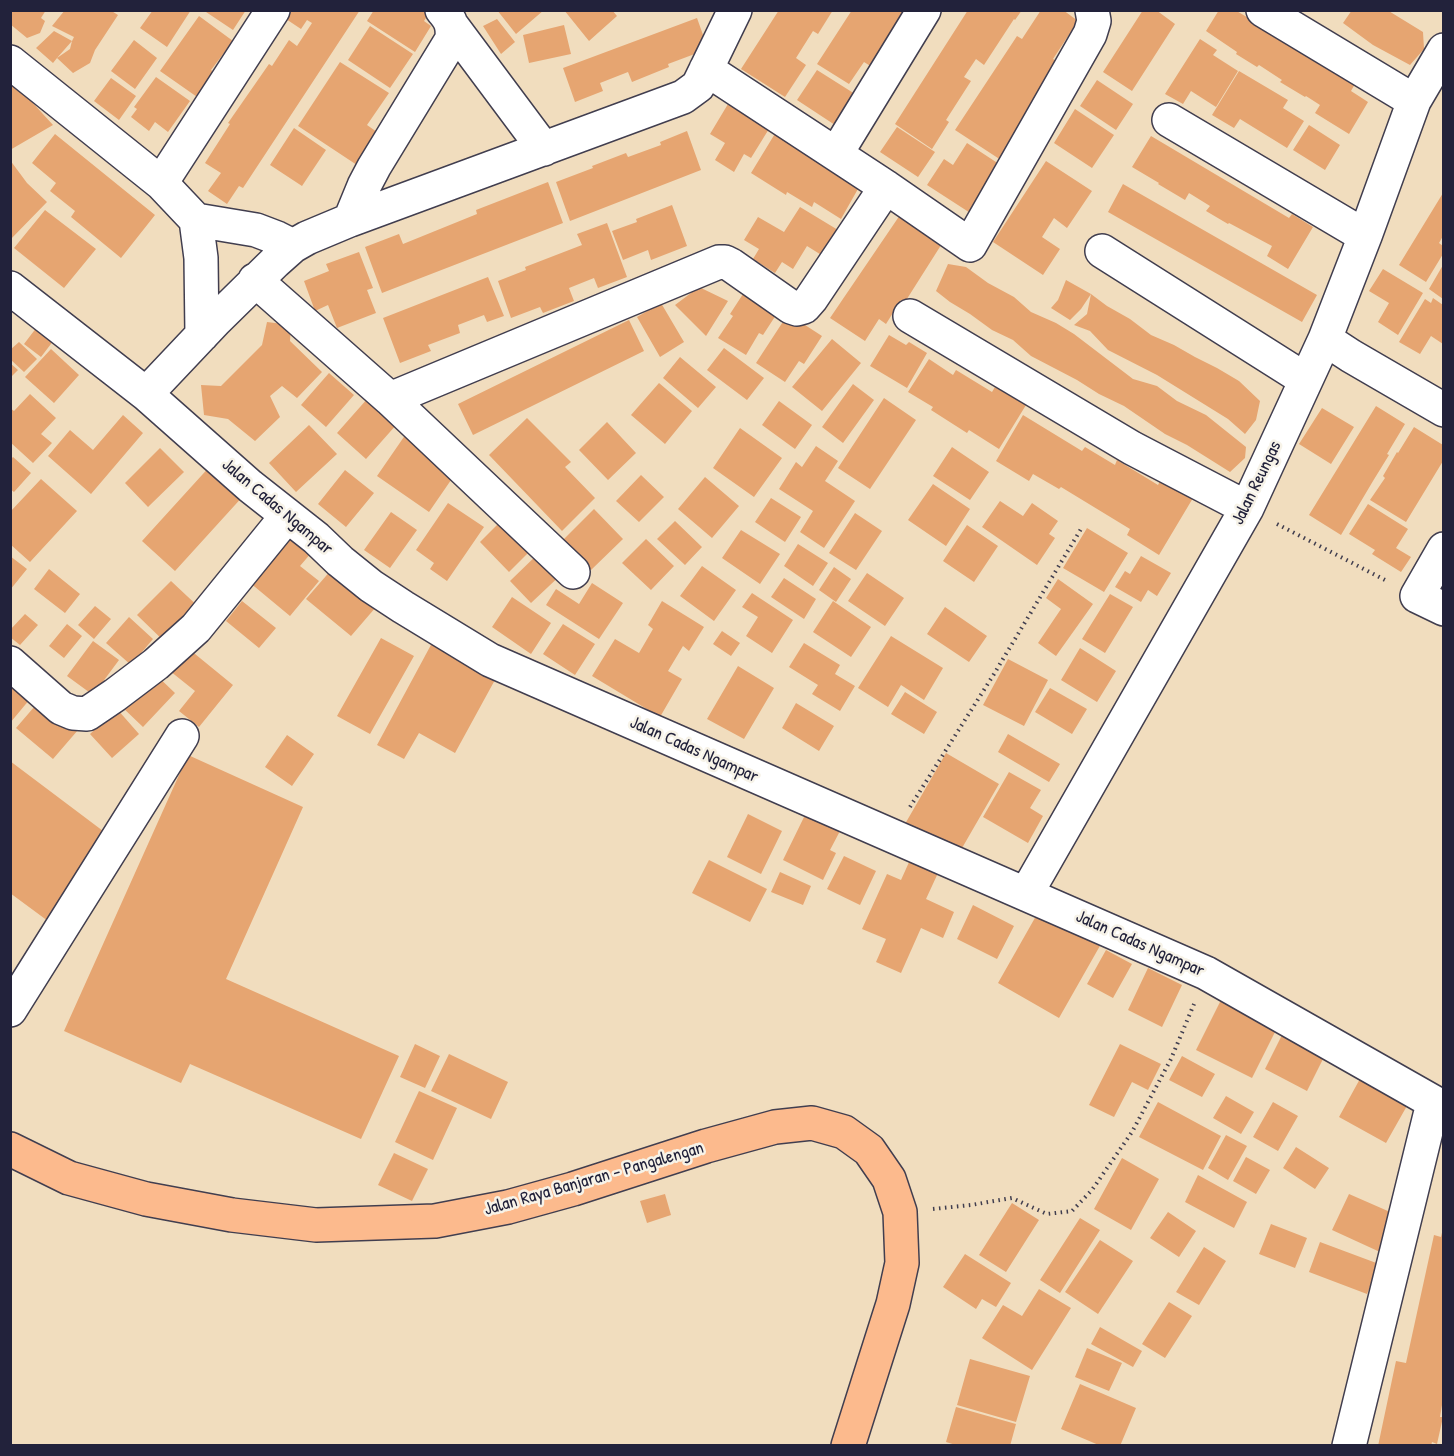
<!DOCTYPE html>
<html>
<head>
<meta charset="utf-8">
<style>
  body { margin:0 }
  #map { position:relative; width:1454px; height:1456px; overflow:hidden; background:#f1ddbe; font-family:"Patrick Hand",sans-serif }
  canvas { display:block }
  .frame { position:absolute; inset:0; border:12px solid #22223b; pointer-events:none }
</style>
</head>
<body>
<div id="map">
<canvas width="1454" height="1456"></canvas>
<div class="frame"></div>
</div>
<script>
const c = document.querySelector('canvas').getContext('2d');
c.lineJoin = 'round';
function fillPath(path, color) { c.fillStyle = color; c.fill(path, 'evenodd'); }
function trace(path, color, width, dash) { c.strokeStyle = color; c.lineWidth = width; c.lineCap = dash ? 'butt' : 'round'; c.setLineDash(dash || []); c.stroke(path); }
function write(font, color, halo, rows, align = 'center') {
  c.font = font + ' "Patrick Hand",sans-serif'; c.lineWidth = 5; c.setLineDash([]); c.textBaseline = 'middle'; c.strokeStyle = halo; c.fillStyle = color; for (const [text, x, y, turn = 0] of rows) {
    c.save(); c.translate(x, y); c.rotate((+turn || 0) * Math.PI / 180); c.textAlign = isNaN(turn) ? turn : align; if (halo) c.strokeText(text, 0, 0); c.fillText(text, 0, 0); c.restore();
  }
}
fillPath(new Path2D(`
  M10 10H46L41 18 45 21 40 33 27 38 10 24Z
  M65 10H110L118 15 95 50 90 63 73 73 57 58 53 63 36 48 54 31 72 41 57 58 70 49 72 41 74 37 52 26Z
  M153 10H191L167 47 140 28Z
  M203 10H246L233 30Z
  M291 10H360L243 188 239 186 227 204 208 191 221 173 205 163 230 124 228 123 269 64 272 66 289 40 297 46 312 23 307 20 301 29 286 19Z
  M374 10H431L424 21 431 26 415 52 367 21Z
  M497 10H544L516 34Z
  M564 10H612L617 16 589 41Z
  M779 10H833L818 34 813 31 796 58 806 65 785 97 741 69Z
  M852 10H907L872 67 864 62 849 84 817 64Z
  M968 10H1022L1015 20 1014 19 984 65 976 59 964 77 971 81 946 120 949 122 932 149 895 124Z
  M1041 10H1063L1078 21 1053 59 1058 62 1021 120 1028 124 1004 162 955 130 1017 36 1022 39Z
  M1143 10H1156L1175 24 1132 91 1103 72Z
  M1219 10H1235L1356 82 1351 91 1368 102 1349 134 1315 113 1320 105 1306 96 1305 97 1280 82 1282 80 1259 65 1257 67 1236 54 1237 52 1206 31Z
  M1352 10H1387L1392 13 1423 32 1424 49 1410 65 1373 45 1343 23Z
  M199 16 233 41 211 70 218 75 200 99 160 71Z
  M697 18 708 49 668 64 669 67 632 82 628 72 600 83 603 91 575 102 563 68Z
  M497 19 515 42 501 54 483 26Z
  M564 25 571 54 529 63 523 35Z
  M370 26 413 54 390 88 348 60Z
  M1200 39 1217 50 1213 55 1238 71 1216 107 1191 91 1183 104 1165 94Z
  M134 40 157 58 135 89 111 71Z
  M340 62 389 93 367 125 387 139 366 171 298 126Z
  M817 70 855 94 835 125 797 100Z
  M1239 71 1288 100 1283 108 1304 121 1287 148 1240 119 1234 128 1212 115Z
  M156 77 190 101 168 132 155 122 149 131 131 117 137 109 134 107Z
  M10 78 53 125 10 150Z
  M111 78 136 96 119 120 94 101Z
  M1097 80 1133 104 1116 130 1080 106Z
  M731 99 772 124 751 158 744 154 734 172 715 160 725 143 710 134Z
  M1075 109 1114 135 1092 168 1054 143Z
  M1309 125 1340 145 1325 170 1293 150Z
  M897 127 935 152 918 177 880 152Z
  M294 128 326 150 302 186 270 165Z
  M687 131 701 170 570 221 556 182 593 168 592 166 626 153 628 157 661 145 660 142Z
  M776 132 863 180 841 219 814 202 812 207 787 192 786 195 751 173Z
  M55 134 155 215 121 258 71 217 75 211 50 191 56 183 32 163Z
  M1151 136 1289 218 1292 214 1313 227 1288 269 1267 256 1272 246 1229 223 1228 224 1206 211 1210 206 1189 193 1185 200 1158 184 1159 183 1132 167Z
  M967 143 999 164 978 218 927 185 944 159 953 165Z
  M10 160 27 183 47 202 10 240Z
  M1046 161 1092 191 1067 228 1054 218 1042 237 1060 249 1043 275 993 242Z
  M548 182 563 223 382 293 365 247 399 234 403 244 477 214 476 210Z
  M1123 184 1317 295 1302 322 1108 212Z
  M1443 193V236L1439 243 1443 246V254L1426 282 1399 265Z
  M672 205 687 246 651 260 648 250 623 260 612 231 637 222 636 219Z
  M800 207 838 230 823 256 807 246 793 269 782 262 775 273 753 259 759 249 744 240 758 217 784 232Z
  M45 210 96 249 64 288 14 248Z
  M900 215 943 242 905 302 901 300 886 324 879 319 865 341 830 318Z
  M607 223 627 277 598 288 594 278 569 288 574 301 543 313 540 307 511 318 498 281 526 270 525 267 582 245 577 234Z
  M359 252 373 288 367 290 376 313 337 328 328 305 315 311 304 281 329 271 326 264Z
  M948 264 966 267 988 283 1014 297 1031 312 1056 323 1074 334 1133 379 1157 386 1177 401 1206 415 1246 447 1245 458 1230 472 1187 445 1165 434 1124 406 1099 394 1077 380 1031 356 1013 340 992 330 970 314 950 302 936 291Z
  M1443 265V299L1429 289Z
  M1383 269 1423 293 1398 335 1378 322 1389 303 1369 291Z
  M488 277 504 316 487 322 484 315 458 325 460 333 428 345 431 351 400 363 383 318Z
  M1066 280 1091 294 1081 309 1070 320 1051 308 1058 300Z
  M699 287 728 301 706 336 675 305Z
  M743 294 776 315 763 335 759 333 746 355 718 338 733 316 730 314Z
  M1091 294 1107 306 1130 319 1151 335 1174 345 1195 357 1217 368 1239 381 1260 401 1256 420 1245 434 1228 419 1157 375 1108 350 1090 331 1074 325 1087 314Z
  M1433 298 1443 305V344L1431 336 1420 354 1399 342 1425 299 1431 303Z
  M661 303 684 342 660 357 637 317Z
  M788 314 822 336 804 364 799 361 785 382 756 363Z
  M629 320 644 351 473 435 458 404Z
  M267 322 291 325 290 341 322 372 297 398 282 386 270 396 280 417 255 441 228 419 204 415 201 385 221 386 262 345Z
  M40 323 57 336 41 357 24 344Z
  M889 335 906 345 909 342 927 353 907 388 870 366Z
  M832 339 861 363 822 411 792 387Z
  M19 342 37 359 24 372 10 359V350Z
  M724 348 764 378 747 400 707 370Z
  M51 349 79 375 54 403 25 377Z
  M680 357 716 387 698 408 663 378Z
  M929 359 953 375 956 370 992 392 995 387 1026 405 999 449 969 430 967 433 931 410 933 407 908 392Z
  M10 363 18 370 10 378Z
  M329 373 354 395 326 427 301 405Z
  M659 383 692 411 665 444 631 415Z
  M853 384 874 400 843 443 822 427Z
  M30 394 56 418 41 434 52 443 33 463 10 442V408L14 411Z
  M368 398 397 424 366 459 337 433Z
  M884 398 916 420 870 489 838 468Z
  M779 401 812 425 795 449 762 425Z
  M1376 406 1405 424 1387 454 1389 455 1373 481 1341 535 1309 515Z
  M1322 408 1354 427 1331 464 1299 444Z
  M123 415 143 433 91 494 48 456 70 430 93 450Z
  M1023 415 1082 451 1085 447 1115 465 1117 460 1158 485 1161 479 1193 498 1159 555 1127 535 1130 529 1061 487 1059 489 1033 474 1029 481 996 461Z
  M527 418 571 462 565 467 595 498 562 531 489 455Z
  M607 422 636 453 608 480 579 450Z
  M309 425 337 454 296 492 269 463Z
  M1414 427 1443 445V461L1406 522 1370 500 1385 478 1383 476 1397 452 1398 453Z
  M740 428 782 458 754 497 713 468Z
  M408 431 460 467 429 512 377 476Z
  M816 446 838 461 825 481 855 501 824 548 800 532 813 511 779 489 796 462 802 467Z
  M952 447 989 472 970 500 933 476Z
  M160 448 184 472 148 507 125 483Z
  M13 457 31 473 14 492 10 489V460Z
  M212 464 245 494 175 571 142 541Z
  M345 470 374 493 346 527 318 504Z
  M641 475 664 497 639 522 616 501Z
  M705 477 739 506 712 538 678 509Z
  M41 479 77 511 30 562 10 544V512Z
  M933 484 970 509 946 546 908 520Z
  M771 498 801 517 785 542 755 522Z
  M1000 501 1023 516 1032 503 1058 521 1049 534 1055 538 1037 565 982 527Z
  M448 503 484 527 447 581 430 569 434 563 416 550Z
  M1368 504 1408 529 1396 548 1411 557 1401 572 1372 554 1375 550 1349 534Z
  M594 509 623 539 591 570 563 540Z
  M391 512 417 530 390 568 364 550Z
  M855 513 882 531 856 570 829 553Z
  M505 517 534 547 509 572 480 542Z
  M675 521 702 547 685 565 657 539Z
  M967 525 998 546 974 582 943 561Z
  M284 528 312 552 300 566 319 581 290 616 243 577Z
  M1087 528 1128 553 1104 592 1063 568Z
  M741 530 780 554 760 584 722 558Z
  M646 539 674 566 651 590 622 563Z
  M798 544 828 563 813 586 784 566Z
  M543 549 565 571 531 603 510 581Z
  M10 556 27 569 10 590Z
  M1141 556 1171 573 1157 596 1148 590 1141 602 1115 587 1125 571 1130 574Z
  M702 566 736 590 714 621 680 596Z
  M834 567 851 579 836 602 819 590Z
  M49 569 80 594 65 613 34 589Z
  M332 569 376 607 351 636 306 599Z
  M867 573 904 598 885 626 848 601Z
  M784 578 816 599 804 619 771 597Z
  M1058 579 1093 604 1056 656 1038 643 1061 609 1046 598Z
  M171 581 203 611 169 646 137 615Z
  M592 583 623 603 599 639 546 605 556 589 579 604Z
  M752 593 793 620 772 653 746 636 758 617 742 607Z
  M1110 594 1133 607 1105 653 1082 639Z
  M512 597 551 623 531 654 492 627Z
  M242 601 276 628 259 648 226 621Z
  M662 601 704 627 689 651 683 646 668 671 682 679 660 717 592 676 615 639 639 653 653 629 648 625Z
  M833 601 871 627 851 657 813 632Z
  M95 606 111 619 94 639 78 625Z
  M945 607 987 636 969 662 927 634Z
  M25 614 38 625 20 645 10 637V630Z
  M129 617 153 639 131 665 106 643Z
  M67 624 82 636 64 658 49 646Z
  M563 624 595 644 575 675 543 654Z
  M722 631 740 643 731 656 713 644Z
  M891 636 943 668 924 700 901 685 888 707 858 688Z
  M381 638 414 656 370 734 337 716Z
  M93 641 119 660 93 695 67 676Z
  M432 643 496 678 455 753 419 733 404 759 377 745Z
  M804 643 840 665 835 674 855 686 840 711 812 694 818 685 789 667Z
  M184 645 233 685 199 727 179 711 195 691 165 667Z
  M1080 648 1116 671 1097 702 1061 680Z
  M1008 659 1048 680 1024 726 983 705Z
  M738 666 774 688 744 739 707 719Z
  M153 672 175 693 143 727 121 706Z
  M10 673 35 693 10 723Z
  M1050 688 1087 709 1072 734 1035 712Z
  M905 692 937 712 924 734 891 714Z
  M41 699 78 730 53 759 16 728Z
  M796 703 834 726 819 751 782 728Z
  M117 709 139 734 112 758 90 734Z
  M1008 734 1060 764 1049 782 998 752Z
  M287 735 314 754 292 786 265 767Z
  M946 753 999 784 958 855 905 824Z
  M188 755 303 807 226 979 399 1056 361 1139 190 1064 181 1083 64 1031Z
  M10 761 115 840 52 924 10 893Z
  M1009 772 1041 790 1030 808 1043 816 1028 843 983 817Z
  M806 813 840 831 830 850 836 853 823 880 783 860Z
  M748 814 782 831 761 874 727 857Z
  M844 856 876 871 860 905 827 889Z
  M709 860 767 889 750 922 692 893Z
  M910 860 938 873 926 899 954 912 943 938 921 928 901 973 876 962 886 939 862 929 887 874 901 880Z
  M780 872 811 886 803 905 771 892Z
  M973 905 1014 926 997 959 957 939Z
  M1040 909 1101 944 1059 1018 998 983Z
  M1106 950 1132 964 1113 998 1087 984Z
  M1148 968 1182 985 1162 1027 1128 1010Z
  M1223 996 1279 1024 1252 1078 1196 1050Z
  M1285 1029 1327 1051 1307 1091 1265 1069Z
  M415 1044 440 1056 425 1088 400 1077Z
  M1120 1044 1161 1064 1148 1090 1132 1082 1114 1117 1089 1105Z
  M449 1054 508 1082 491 1119 431 1091Z
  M1182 1056 1215 1074 1202 1097 1169 1080Z
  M1361 1077 1408 1104 1386 1143 1339 1117Z
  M419 1091 457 1108 433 1160 395 1142Z
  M1226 1096 1254 1112 1241 1134 1213 1118Z
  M1158 1102 1221 1136 1203 1170 1139 1137Z
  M1273 1102 1298 1116 1278 1151 1253 1137Z
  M1226 1135 1247 1146 1228 1180 1208 1168Z
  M1296 1147 1329 1168 1315 1189 1283 1168Z
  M394 1153 428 1169 412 1201 378 1185Z
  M1246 1157 1270 1170 1256 1194 1233 1181Z
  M1122 1158 1159 1179 1131 1230 1094 1209Z
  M1198 1175 1247 1202 1234 1228 1185 1202Z
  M665 1194 671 1215 647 1223 640 1201Z
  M1349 1194 1397 1215 1380 1252 1332 1230Z
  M1012 1203 1039 1220 1006 1272 979 1255Z
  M1168 1212 1196 1231 1179 1257 1150 1238Z
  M1080 1218 1100 1230 1060 1293 1040 1280Z
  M1271 1224 1307 1238 1295 1268 1259 1254Z
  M1443 1228V1399L1440 1417H1443L1437 1444 1432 1442 1431 1446H1378L1396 1361 1406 1363 1434 1235 1441 1237Z
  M1100 1240 1133 1261 1098 1314 1065 1292Z
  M1320 1242 1379 1264 1367 1294 1309 1272Z
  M1204 1247 1226 1261 1199 1305 1176 1292Z
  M965 1254 1011 1283 996 1307 982 1299 976 1309 943 1287Z
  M1039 1289 1071 1308 1032 1370 982 1338 1003 1305 1022 1316Z
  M1169 1302 1192 1316 1165 1358 1142 1344Z
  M1100 1327 1142 1351 1133 1367 1091 1344Z
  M1087 1348 1122 1363 1109 1391 1075 1377Z
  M970 1359 1030 1376 1016 1422 957 1405Z
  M1080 1384 1136 1408 1120 1446H1101L1061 1429Z
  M956 1407 1016 1424 1010 1446H959L946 1442Z`), '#e6a571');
const minor = new Path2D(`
  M1263 10 1414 101
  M453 27 544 149
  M10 62 161 183 196 220 201 258 202 335
  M706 69 886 187 970 245 1090 34 1094 21 1092 10
  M1169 120 1365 236
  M836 154 924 10
  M161 183 273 10
  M196 220 256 230 277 238 293 246
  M350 220 364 186 374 167 452 39C453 26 451 20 442 10
  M1102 251 1306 380
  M255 280 390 399 573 572
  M10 288 146 394 250 486 316 538 340 561 371 586 403 607 490 660 1206 973 1444 1108
  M910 316 1132 448 1247 508
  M1325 339 1351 356 1444 410
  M146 394 216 320 275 262 293 246 307 238 350 220 683 97 698 86 735 10
  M390 399 719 262H725L731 265 791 307 797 309 804 307 811 299 886 187
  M1444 549 1417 596 1444 609
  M10 663 61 708 73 713 87 714 115 695 156 664 196 628 287 516
  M1026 894 1247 508 1325 339 1365 236 1414 101 1444 50
  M10 1010 182 736
  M1349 1446 1433 1103`);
const major = new Path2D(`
  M10 1149 69 1178 146 1199 232 1215 316 1225 435 1221 508 1207 573 1189 706 1146 775 1127 812 1123 844 1132 869 1150 889 1179 900 1212 902 1263 893 1304 848 1446`);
trace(minor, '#413e4f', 36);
trace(major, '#413e4f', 36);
trace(new Path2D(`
  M1277 524 1387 581
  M910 807 994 674 1081 529
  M933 1209 971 1205 1012 1198 1047 1214 1072 1211 1092 1190 1132 1132 1171 1059 1194 1004`), '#413e4f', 4, [1.5, 4.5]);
trace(minor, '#fff', 33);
trace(major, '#fcba8d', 33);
write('18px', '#22223b', '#f7f3e8', [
  ["Jalan Reungas",1257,483,-64],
  ["Jalan Cadas Ngampar",277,507,40],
  ["Jalan Cadas Ngampar",694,750,24],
  ["Jalan Cadas Ngampar",1140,944,24],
  ["Jalan Raya Banjaran - Pangalengan",594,1179,-16]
]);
</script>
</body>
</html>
